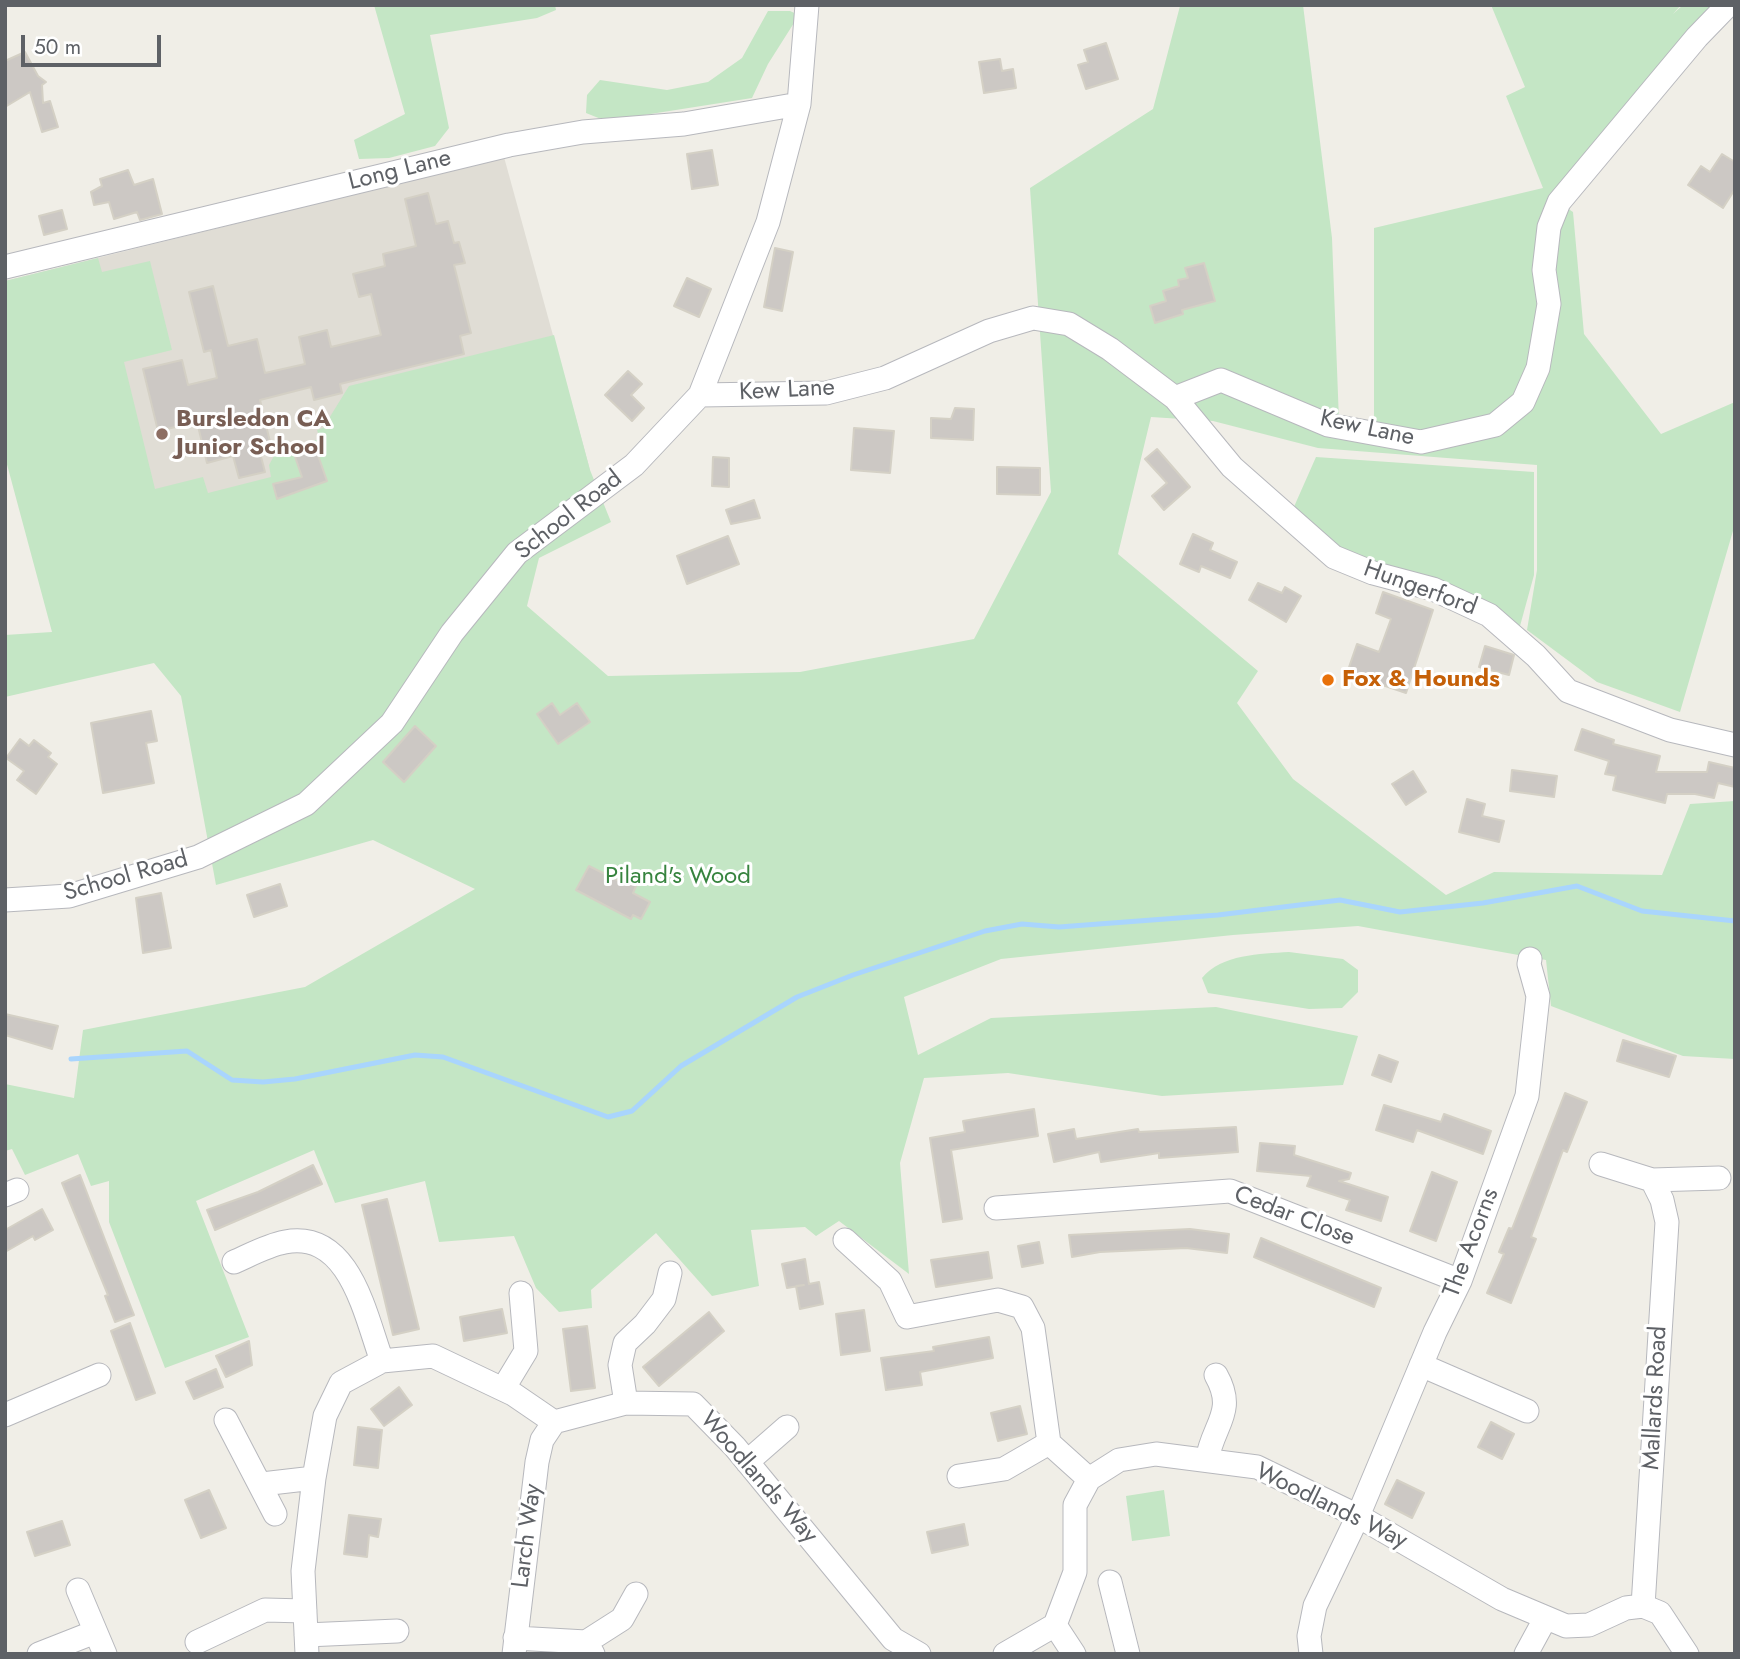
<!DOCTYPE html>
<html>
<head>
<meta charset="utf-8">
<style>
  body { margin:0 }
  #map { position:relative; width:1740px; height:1659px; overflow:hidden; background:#f0eee7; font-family:Jost,sans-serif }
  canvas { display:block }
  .frame { position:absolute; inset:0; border:7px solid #5e6166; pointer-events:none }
  .scale { position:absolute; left:21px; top:35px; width:140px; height:32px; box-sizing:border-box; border:4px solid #5e6166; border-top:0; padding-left:9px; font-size:21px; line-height:24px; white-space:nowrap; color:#5e6166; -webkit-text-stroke:5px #fff; paint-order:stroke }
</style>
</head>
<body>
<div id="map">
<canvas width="1740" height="1659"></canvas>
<div class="frame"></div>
<div class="scale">50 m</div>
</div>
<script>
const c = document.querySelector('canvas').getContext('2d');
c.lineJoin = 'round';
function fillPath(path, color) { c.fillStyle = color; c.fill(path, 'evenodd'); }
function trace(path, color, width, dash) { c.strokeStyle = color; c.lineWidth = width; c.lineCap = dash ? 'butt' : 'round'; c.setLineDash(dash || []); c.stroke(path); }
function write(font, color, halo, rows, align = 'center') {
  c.font = font + ' Jost,sans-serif'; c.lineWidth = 6; c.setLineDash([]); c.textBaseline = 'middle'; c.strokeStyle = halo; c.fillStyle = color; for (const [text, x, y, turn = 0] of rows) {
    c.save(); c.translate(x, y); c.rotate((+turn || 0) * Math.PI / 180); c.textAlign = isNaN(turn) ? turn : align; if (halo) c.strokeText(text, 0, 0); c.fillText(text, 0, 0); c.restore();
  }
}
fillPath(new Path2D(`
  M504 157 590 470 275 561 5 457V281Z`), '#e0ddd5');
fillPath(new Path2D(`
  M374 5H555L556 10 537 18 430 35 449 128 435 146 389 158 359 159 354 140 405 114Z
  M1303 5 1332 238 1339 421 1374 427V228L1543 188 1506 96 1525 87 1491 5H1681L1673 14 1683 5H1723L1552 198 1573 212 1584 334 1661 434 1735 402V524L1680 712 1597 682 1527 630 1537 570V465L1318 448 1213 421 1151 417 1118 554 1258 671 1237 703 1293 779 1446 895 1494 872 1662 875 1690 804 1735 801V1059L1683 1056 1551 1006 1546 960 1358 926 1233 935 1001 959 904 997 918 1055 991 1018 1216 1007 1358 1036 1343 1085 1162 1096 1008 1073 924 1078 900 1163 909 1274 839 1221 816 1236 805 1227 751 1230 759 1286 712 1296 656 1233 591 1290 592 1308 559 1312 536 1288 514 1236 439 1242 425 1181 335 1203 314 1150 196 1201 249 1337 165 1368 109 1222V1181L91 1186 78 1154 25 1175 12 1149 5 1151V1084L74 1098 83 1030 305 987 475 889 373 840 216 885 181 696 154 663 5 697V635L52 632 5 457V281L98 258 102 272 150 261 172 350 124 362 155 489 203 477 208 493 271 477 269 465 275 454 292 448 306 488 326 481 313 441 320 439 317 430 323 428 349 386 554 335 590 470 611 522 539 558 527 606 608 676 800 672 974 639 1051 492 1030 188 1153 109 1180 6Z
  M768 11H790L799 15 768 64 752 98 606 121 586 113 587 95 600 80 667 90 708 82 742 58Z
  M1316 457 1534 472V575L1520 626 1468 593 1348 553 1293 509Z
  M1289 952 1343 959 1358 970V992L1342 1008 1309 1009 1208 993 1202 978C1222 954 1260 954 1289 952Z
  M1164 1490 1170 1536 1132 1541 1126 1496Z`), '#c4e6c5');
trace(new Path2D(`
  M71 1059 187 1051 232 1080 263 1082 295 1079 415 1055 443 1057 608 1117 632 1111 681 1066 797 997 853 975 985 931 1022 924 1059 927 1218 915 1340 900 1400 912 1483 903 1577 886 1642 911 1735 921`), '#a9d5fd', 5);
const building = new Path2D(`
  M1106 43 1118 79 1086 89 1078 65 1088 62 1084 50Z
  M25 52 38 76 46 82 42 85 43 103 50 101 58 127 42 132 30 92 5 107V61Z
  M1000 59 1002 71 1013 69 1016 88 984 93 979 62Z
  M712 150 718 185 692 189 687 154Z
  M1722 154 1735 162V189L1723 208 1688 185 1701 166 1710 172Z
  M128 170 134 185 153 179 162 214 140 220 137 212 114 219 109 202 94 205 91 192 102 186 100 179Z
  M428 193 436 224 448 221 454 243 459 242 465 263 454 265 471 333 460 336 464 354 340 384 342 393 314 400 311 387 260 400 271 446 259 449 265 472 239 478 233 456 207 463 197 422 158 431 143 369 182 360 188 385 217 378 211 350 204 352 189 292 213 286 228 346 257 339 265 373 305 364 299 337 327 330 331 347 381 335 371 294 359 297 353 274 385 266 383 254 416 246 405 199Z
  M62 210 67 229 44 235 39 216Z
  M775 248 793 252 782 311 764 307Z
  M1204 263 1215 301 1182 310 1183 314 1155 323 1150 306 1166 301 1163 291 1179 286 1178 280 1188 278 1185 268Z
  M687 278 711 289 699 317 674 306Z
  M628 371 642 384 631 395 644 408 632 421 605 395Z
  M955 408 974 409 973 440 931 438V418L951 419Z
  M854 428 894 431 890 473 851 470Z
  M313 441 327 481 277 499 273 484 302 477 292 448Z
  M1157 449 1190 487 1164 510 1152 496 1167 483 1145 459Z
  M713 457 729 458V487L712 486Z
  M997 467 1040 468V495L997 494Z
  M754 500 760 518 731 524 726 510Z
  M1193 534 1213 543 1210 550 1237 562 1230 578 1201 566 1199 572 1180 564Z
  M728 536 739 564 687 584 677 556Z
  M1258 583 1282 593 1285 587 1301 596 1286 622 1249 600Z
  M1383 592 1433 610 1406 693 1347 673 1357 644 1379 652 1391 619 1376 613Z
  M1485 646 1514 655 1509 675 1479 667Z
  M552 703 560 715 577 703 590 722 558 744 537 714Z
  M151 711 157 741 146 743 154 783 103 793 91 723Z
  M415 726 436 746 404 782 383 762Z
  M1582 729 1614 740 1613 744 1660 756 1656 772H1707L1709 762 1735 768V787L1718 783 1714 798 1695 794H1667L1665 803 1613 790 1616 776 1605 774 1609 761 1575 750Z
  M20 739 29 746 34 740 51 753 48 757 57 764 36 794 17 780 24 771 6 758Z
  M1512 770 1557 776 1554 797 1510 791Z
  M1413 771 1426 792 1406 805 1392 784Z
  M1467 799 1485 804 1482 816 1504 821 1499 842 1459 832Z
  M589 866 619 881 621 877 636 886 633 893 650 902 641 919 633 915 631 919 576 890Z
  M280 884 287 906 254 917 247 895Z
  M161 893 171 948 143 953 136 898Z
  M5 1014 58 1026 52 1049 5 1035Z
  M1623 1040 1676 1056 1669 1077 1617 1061Z
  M1379 1055 1398 1062 1391 1082 1372 1075Z
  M1565 1093 1587 1102 1567 1152 1563 1150 1531 1237 1536 1239 1511 1303 1487 1293 1504 1254 1499 1252 1509 1228 1512 1229Z
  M1384 1105 1441 1122 1444 1114 1491 1131 1483 1154 1417 1130 1413 1142 1376 1130Z
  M1034 1109 1038 1136 951 1150 962 1219 943 1222 930 1138 965 1132 963 1121Z
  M1236 1127 1238 1152 1159 1158V1153L1101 1162 1099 1152 1054 1162 1048 1134 1074 1129 1076 1139 1138 1129 1139 1132Z
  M1260 1143 1295 1146 1294 1155 1351 1173 1349 1179 1339 1181 1388 1197 1381 1221 1346 1210 1350 1200 1307 1186 1311 1176 1257 1171Z
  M313 1165 322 1184 215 1230 207 1210 258 1192Z
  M1432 1172 1457 1182 1436 1241 1410 1231Z
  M80 1175 134 1315 115 1322 105 1296 108 1295 62 1183Z
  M387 1199 419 1329 393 1335 362 1205Z
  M42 1209 53 1230 35 1240 33 1236 5 1252V1230Z
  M1190 1229 1229 1234 1227 1253 1186 1248 1100 1252 1072 1257 1069 1235Z
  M1261 1238 1381 1288 1374 1307 1254 1257Z
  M1039 1242 1043 1263 1022 1267 1018 1246Z
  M988 1252 992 1278 936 1287 931 1260Z
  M805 1259 809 1284 819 1282 823 1304 800 1309 796 1286 804 1285 787 1288 782 1264Z
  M502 1309 507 1333 464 1341 460 1317Z
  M864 1310 870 1351 841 1355 836 1314Z
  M709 1312 724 1331 659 1386 643 1367Z
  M130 1323 155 1393 136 1400 111 1331Z
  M587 1326 595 1388 571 1391 563 1329Z
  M989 1337 993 1358 920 1372 922 1385 886 1390 881 1358 934 1351 933 1347Z
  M249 1341 252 1365 226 1377 216 1356Z
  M216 1369 223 1387 194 1399 186 1382Z
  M399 1387 412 1405 384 1426 371 1409Z
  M1020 1406 1027 1434 998 1441 991 1413Z
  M1491 1422 1514 1434 1502 1459 1478 1447Z
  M358 1427 382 1430 378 1468 354 1465Z
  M1397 1480 1424 1493 1412 1518 1385 1504Z
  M209 1490 226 1528 201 1538 185 1500Z
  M349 1515 381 1519 378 1537 369 1535 367 1557 344 1554Z
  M62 1521 70 1545 35 1556 27 1532Z
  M964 1524 968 1545 932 1553 927 1532Z`);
fillPath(building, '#ccc8c4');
trace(building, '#d4d0c5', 2);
const minor = new Path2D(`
  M5 267 509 145 583 132 684 124 799 104
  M700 395 826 393 885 378 989 331 1033 318 1069 324 1110 349 1175 398 1232 467 1334 557 1373 573 1433 589 1489 615 1536 656 1568 691 1670 730 1735 745
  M1175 398 1221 380 1328 425 1421 442 1495 425 1523 402 1538 368 1549 304 1544 270 1549 227 1559 202 1697 37 1728 5
  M5 900 69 896 198 857 306 804 392 723 452 633 517 553 634 465 700 395 768 222 799 104 807 5
  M1601 1164 1652 1180 1662 1200 1667 1222 1643 1606 1660 1613 1687 1654
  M1652 1180 1719 1178
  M5 1195 17 1190
  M996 1208 1230 1191 1460 1281
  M845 1240 890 1281 907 1317 998 1300 1022 1307 1033 1328 1049 1443 1089 1479
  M234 1262C250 1255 268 1245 285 1242 350 1230 365 1315 382 1361
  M1421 1365 1527 1411
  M503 1389 526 1351 521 1293
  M626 1403 620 1365 625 1343 645 1324 664 1299 670 1273
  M5 1415 99 1375
  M226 1420 275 1514
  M554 1422 626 1403 693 1404 735 1447 893 1639 919 1654
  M1207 1460C1213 1424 1237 1412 1216 1375
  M747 1462 787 1427
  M959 1476 1004 1469 1049 1443
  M262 1484 314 1478
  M1110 1582 1128 1654
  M78 1590 105 1654
  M1055 1625 1074 1654
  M306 1635 397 1631
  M515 1638 586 1642 593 1654
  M197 1642 265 1610 305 1611
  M586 1642 622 1619 636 1594
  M39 1654 95 1632
  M307 1654 303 1571 314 1478 325 1416 341 1383 382 1361 433 1356 513 1394 554 1422
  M514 1654 537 1462 542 1440 554 1422
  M1005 1654 1055 1625 1075 1572V1505L1089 1479 1119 1460 1156 1454 1257 1467 1358 1516 1502 1599 1566 1626 1589 1625 1626 1608 1643 1606
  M1311 1654 1309 1636 1315 1606 1358 1516 1435 1332 1460 1281 1527 1096 1538 996 1529 964 1530 959
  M1526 1654 1545 1619`);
trace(minor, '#b7b8bd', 25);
trace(minor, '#fff', 23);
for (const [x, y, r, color] of [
  [162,434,7,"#8d6e63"],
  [1328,680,7,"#e8710a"]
]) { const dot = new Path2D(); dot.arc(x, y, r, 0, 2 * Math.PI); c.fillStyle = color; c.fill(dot); trace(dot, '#fff', 2.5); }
write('24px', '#5e6166', '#fff', [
  ["Long Lane",400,171,-14],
  ["Kew Lane",787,391,-3],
  ["Kew Lane",1367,429,12],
  ["School Road",569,516,-38],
  ["Hungerford",1420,589,20],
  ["School Road",126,877,-16],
  ["Cedar Close",1294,1217,21],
  ["The Acorns",1472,1243,-69],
  ["Mallards Road",1656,1398,-87],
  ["Woodlands Way",758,1478,49],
  ["Woodlands Way",1331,1507,26],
  ["Larch Way",528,1536,-83]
]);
write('bold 24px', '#785e54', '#fff', [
  ["Bursledon CA",176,420],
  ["Junior School",176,448]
], 'left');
write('bold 24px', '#c56008', '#fff', [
  ["Fox & Hounds",1342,680]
], 'left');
write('24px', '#37843f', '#fff', [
  ["Piland's Wood",678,877]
]);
</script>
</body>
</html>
